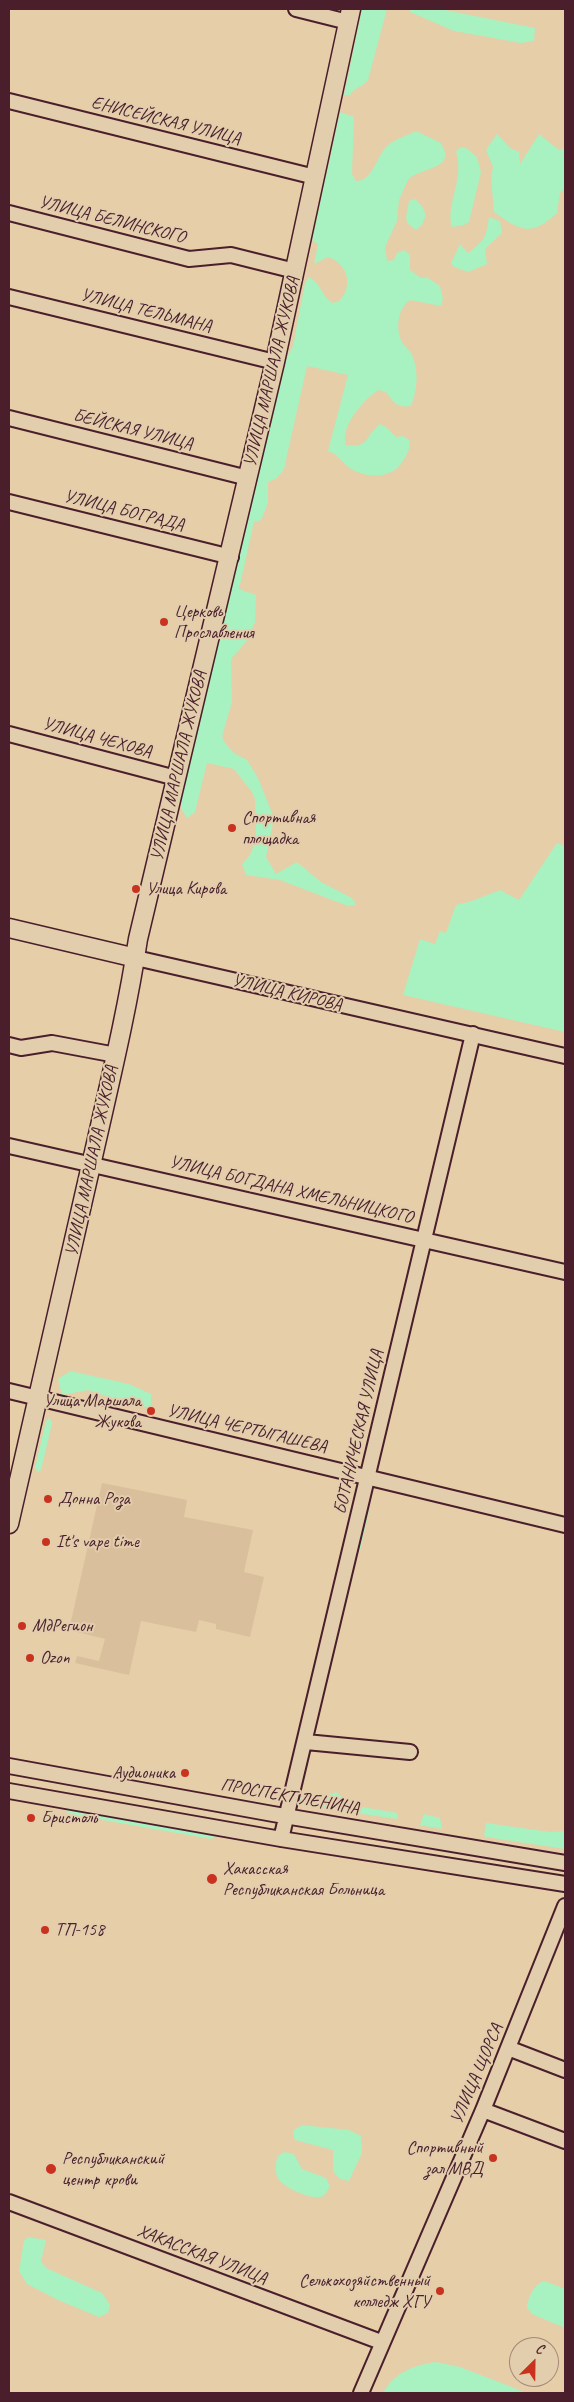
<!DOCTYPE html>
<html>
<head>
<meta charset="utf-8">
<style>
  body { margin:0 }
  #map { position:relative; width:574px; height:2402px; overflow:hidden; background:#e6cea9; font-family:Caveat,sans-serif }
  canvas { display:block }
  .frame { position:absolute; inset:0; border:10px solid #4a1f2b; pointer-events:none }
  .north { position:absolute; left:509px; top:2337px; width:50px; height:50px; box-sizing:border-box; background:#e2cdac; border:1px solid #a58778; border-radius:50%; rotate:23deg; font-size:14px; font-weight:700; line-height:20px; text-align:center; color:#4a1f2b }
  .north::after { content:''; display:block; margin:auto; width:18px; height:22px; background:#c8321e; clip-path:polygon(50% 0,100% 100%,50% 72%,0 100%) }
</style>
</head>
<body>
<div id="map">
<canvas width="574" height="2402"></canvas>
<div class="frame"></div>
<div class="north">С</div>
</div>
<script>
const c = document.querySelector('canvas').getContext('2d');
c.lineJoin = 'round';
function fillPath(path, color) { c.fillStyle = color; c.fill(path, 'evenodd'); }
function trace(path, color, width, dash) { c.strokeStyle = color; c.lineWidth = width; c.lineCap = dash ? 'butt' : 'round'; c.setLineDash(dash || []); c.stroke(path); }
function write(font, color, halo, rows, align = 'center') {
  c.font = font + ' Caveat,sans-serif'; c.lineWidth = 4; c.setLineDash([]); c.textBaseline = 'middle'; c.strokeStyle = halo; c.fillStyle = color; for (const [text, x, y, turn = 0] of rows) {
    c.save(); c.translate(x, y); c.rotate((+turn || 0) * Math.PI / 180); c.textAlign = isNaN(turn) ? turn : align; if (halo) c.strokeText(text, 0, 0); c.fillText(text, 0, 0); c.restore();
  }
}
fillPath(new Path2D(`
  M102 1483 187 1500 184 1517 253 1530 244 1572 264 1577 250 1637 216 1629V1624L199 1620 196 1632 141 1621 129 1675 75 1663 77 1656 99 1661 105 1639 69 1630Z`), '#dabf9c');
fillPath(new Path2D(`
  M362 9H387L368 80C363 87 355 87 350 95H344Z
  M409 9H440L535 28 534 41 521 43 454 31 410 12Z
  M340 112 354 117 352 174 356 181C373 181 376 157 387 146 394 139 407 136 416 131L441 143 446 155 443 162 437 166 414 175 408 180 399 200 397 221 385 247 387 261 394 260 397 253 404 250 410 255V270L421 278H428L440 286 443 299 441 306 410 300C398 308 395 328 402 342 405 347 411 351 413 357 419 375 417 390 411 406 397 408 394 403 386 392L378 390C363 401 340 426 346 445 370 449 365 435 380 424L386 427 396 437 403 436 409 440C411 449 406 457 400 465 388 480 360 478 346 465 339 459 337 454 328 451L348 375 307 366 284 469 277 478 268 482V503L261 520 254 522 239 589 256 595 255 622 246 642 231 659 232 702 222 736 225 743 234 753 247 760 258 778 274 818 266 857 276 874 297 862 321 882 352 898 356 905 348 906 280 880 246 875 242 864 250 855 256 840 255 799 252 792 234 769 207 763 195 812 187 818 181 808V800L287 357 293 346 305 283 309 277C320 282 322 296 332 303L339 301C354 286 348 264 328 257L314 264 318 244 312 240Z
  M497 134 510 148 519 152 520 164 539 134 559 150 565 148V188L560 193 557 213C532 237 520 231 494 212L491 177 493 167 486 150Z
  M461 147 466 148 477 157 481 172 469 222 464 225 452 227C445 204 465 181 456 151Z
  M415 199 422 206 426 215 422 225 416 230 407 223 406 217 409 201Z
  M489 217 500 221 502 233 485 249 487 264 468 272 454 267 451 263 460 244 468 253C485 240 486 238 489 217Z
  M557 843 565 846V1032L403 995 420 939 435 944 440 931 446 933 456 905 472 901 500 890 519 900Z
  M70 1371 129 1384 151 1394V1408L126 1403 88 1390 62 1395 58 1379Z
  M50 1418 52 1423 41 1470 38 1472 35 1468 46 1421Z
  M369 1511 360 1551 352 1543 357 1517Z
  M336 1792 351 1805 397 1813 398 1819 298 1805 299 1797 326 1800 329 1795Z
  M69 1808 211 1832 215 1836 211 1839 68 1814 66 1810Z
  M424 1814 440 1818 442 1829 420 1825Z
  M486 1823 550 1832 565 1831V1849L486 1837 484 1835Z
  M302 2125 349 2130 361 2136 362 2153 349 2181 340 2179 333 2171V2150L295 2140 293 2135 294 2130Z
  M285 2152 294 2154 302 2169 326 2178 330 2186C328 2190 326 2194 323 2196 313 2201 287 2189 280 2181 275 2175 276 2170 276 2163 277 2157 279 2154 285 2152Z
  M28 2237 46 2240 41 2261 46 2268 102 2293 110 2305 108 2313 99 2317 58 2300 27 2284 19 2271 24 2241Z
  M545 2281 565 2289V2328L532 2314 527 2308C528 2298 534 2283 545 2281Z
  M436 2362 460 2367 527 2393H383C394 2373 413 2365 436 2362Z`), '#a8f1c0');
const minor = new Path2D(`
  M296 9 348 22
  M9 101 315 177
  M9 213 189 259 231 255 295 271
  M9 297 275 362
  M9 418 248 478
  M9 502 231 557
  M9 734 176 778
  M136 958 565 1056
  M9 1045 21 1048 52 1043 116 1055
  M9 1146 565 1272
  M9 1391 565 1525
  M306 1742 410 1752
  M9 1766 273 1814 565 1863
  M9 1791 281 1839 565 1884
  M281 1839 473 1034
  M508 2048 565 2070
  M483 2110 565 2141
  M9 2202 381 2342
  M361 2393 483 2110 565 1906`);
const major = new Path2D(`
  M9 928 136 958
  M9 1524C38 1395 68 1268 97 1139 112 1073 128 1006 138 939L275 362 351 9`);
trace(minor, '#4a1f2b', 18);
trace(major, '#4a1f2b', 21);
trace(minor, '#e2cdac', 14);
trace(major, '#e2cdac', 18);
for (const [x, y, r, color] of [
  [164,622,5,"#c8321e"],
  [232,828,5,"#c8321e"],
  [136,889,5,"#c8321e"],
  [151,1411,5,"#c8321e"],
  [48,1499,5,"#c8321e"],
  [46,1542,5,"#c8321e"],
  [22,1626,5,"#c8321e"],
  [30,1658,5,"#c8321e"],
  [185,1773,5,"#c8321e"],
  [31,1818,5,"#c8321e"],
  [212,1879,6,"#c8321e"],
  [45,1930,5,"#c8321e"],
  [493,2158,5,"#c8321e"],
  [51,2169,6,"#c8321e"],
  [440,2291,5,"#c8321e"]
]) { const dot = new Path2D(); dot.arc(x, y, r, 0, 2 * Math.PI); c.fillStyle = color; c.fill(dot); trace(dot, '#e2cdac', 2); }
write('18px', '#4a1f2b', '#e2cdac', [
  ["ЕНИСЕЙСКАЯ УЛИЦА",166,121,14],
  ["УЛИЦА БЕЛИНСКОГО",112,220,14],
  ["УЛИЦА ТЕЛЬМАНА",146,311,14],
  ["УЛИЦА МАРШАЛА ЖУКОВА",272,372,-77],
  ["БЕЙСКАЯ УЛИЦА",133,430,14],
  ["УЛИЦА БОГРАДА",124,511,14],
  ["УЛИЦА ЧЕХОВА",97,738,15],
  ["УЛИЦА МАРШАЛА ЖУКОВА",179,766,-77],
  ["УЛИЦА КИРОВА",287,993,13],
  ["УЛИЦА МАРШАЛА ЖУКОВА",92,1161,-78],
  ["УЛИЦА БОГДАНА ХМЕЛЬНИЦКОГО",291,1190,13],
  ["УЛИЦА ЧЕРТЫГАШЕВА",247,1429,13],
  ["БОТАНИЧЕСКАЯ УЛИЦА",359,1432,-77],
  ["ПРОСПЕКТ ЛЕНИНА",290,1797,10],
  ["УЛИЦА ЩОРСА",477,2074,-67],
  ["ХАКАССКАЯ УЛИЦА",202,2255,21]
]);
write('18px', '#4a1f2b', '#e2cdac', [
  ["Церковь",174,612],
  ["Прославления",174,633],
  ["Спортивная",242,818],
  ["площадка",242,839],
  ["Улица Кирова",146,889],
  ["Улица Маршала",141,1401,"right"],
  ["Жукова",141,1422,"right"],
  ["Донна Роза",58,1499],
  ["It's vape time",56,1542],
  ["МдРегион",32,1626],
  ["Ozon",40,1658],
  ["Аудионика",175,1773,"right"],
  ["Бристоль",41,1818],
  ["Хакасская",223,1869],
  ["Республиканская Больница",223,1890],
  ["ТП-158",55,1930],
  ["Спортивный",483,2148,"right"],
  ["зал МВД",483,2169,"right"],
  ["Республиканский",62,2159],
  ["центр крови",62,2180],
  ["Селькохозяйственный",430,2281,"right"],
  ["колледж ХГУ",430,2302,"right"]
], 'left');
</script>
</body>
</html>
